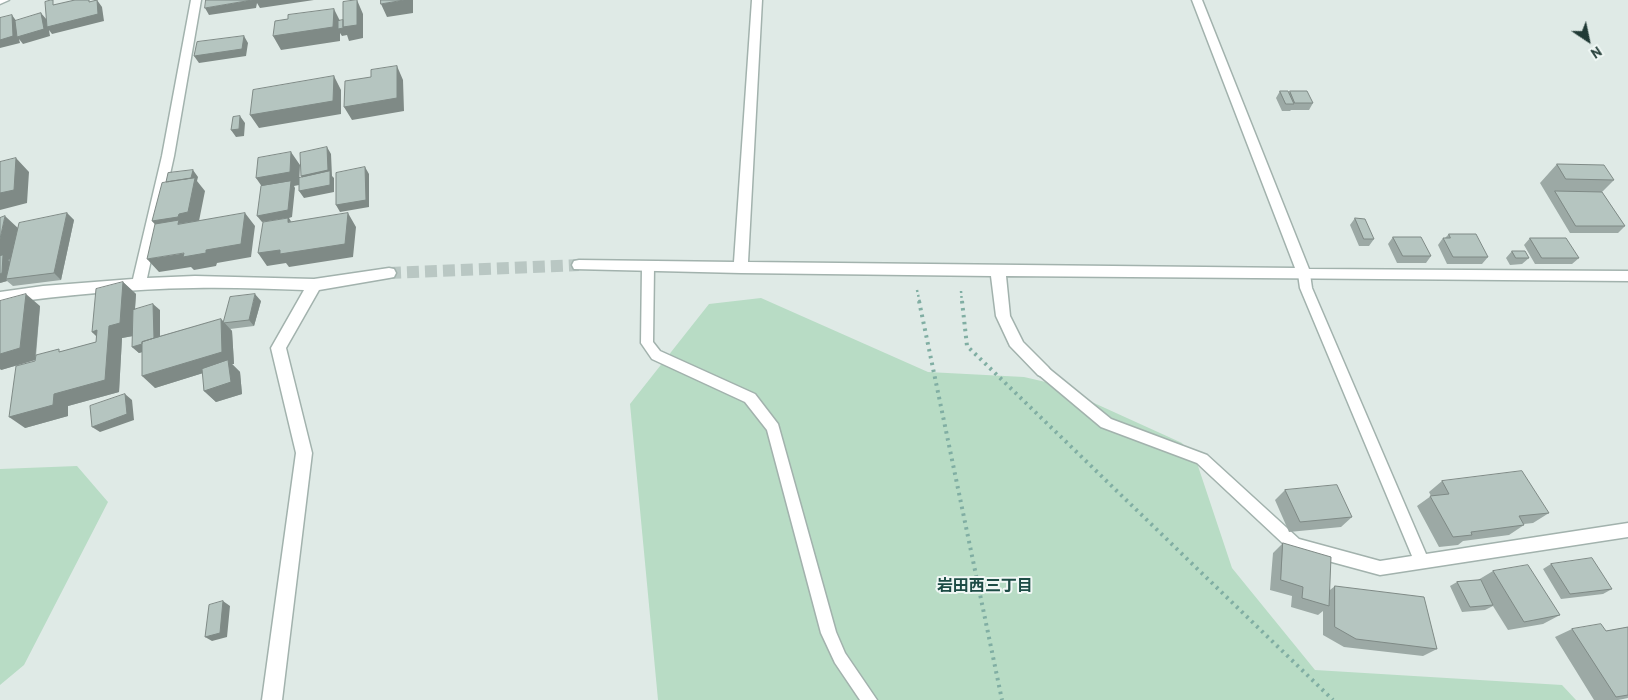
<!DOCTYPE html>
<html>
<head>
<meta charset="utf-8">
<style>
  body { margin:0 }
  #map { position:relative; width:1628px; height:700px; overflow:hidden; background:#dfeae6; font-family:"PT Sans",sans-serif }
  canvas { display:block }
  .north { position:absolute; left:1563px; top:15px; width:50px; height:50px; -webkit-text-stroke:4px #eff7f4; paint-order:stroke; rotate:146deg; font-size:14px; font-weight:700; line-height:20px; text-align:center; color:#203a35 }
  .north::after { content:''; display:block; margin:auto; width:18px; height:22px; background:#203a35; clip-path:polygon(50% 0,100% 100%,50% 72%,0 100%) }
</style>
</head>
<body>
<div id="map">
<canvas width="1628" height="700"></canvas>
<div class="north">N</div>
</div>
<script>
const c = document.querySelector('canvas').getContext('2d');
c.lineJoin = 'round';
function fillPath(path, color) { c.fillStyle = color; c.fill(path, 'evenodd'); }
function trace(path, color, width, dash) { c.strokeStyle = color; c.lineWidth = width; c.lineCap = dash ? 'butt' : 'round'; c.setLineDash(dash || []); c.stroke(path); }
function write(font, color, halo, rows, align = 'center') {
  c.font = font + ' "PT Sans","Noto Sans JP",sans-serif'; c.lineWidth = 4; c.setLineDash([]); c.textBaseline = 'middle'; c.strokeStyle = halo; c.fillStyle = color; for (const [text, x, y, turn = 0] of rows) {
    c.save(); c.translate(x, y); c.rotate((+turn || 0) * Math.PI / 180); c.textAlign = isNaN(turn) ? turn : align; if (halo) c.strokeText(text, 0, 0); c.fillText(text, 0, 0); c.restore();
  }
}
fillPath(new Path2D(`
  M761 298 928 372 1024 377 1050 383 1182 443 1197 463 1232 568 1315 670 1562 685 1576 700H658L630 404 709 304Z
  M77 466 108 502 24 665 0 685V469Z`), '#b8dcc5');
trace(new Path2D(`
  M389 273 579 265`), '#b9c7c3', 12, [12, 6]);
const lane = new Path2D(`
  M648 263 654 267 653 342 660 351 755 394 778 424 836 632 845 653 877 700H860L835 663 821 633 767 430 745 402 652 359 641 343 642 267Z
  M1304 269 1310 274 1312 288 1426 554 1628 523V537L1380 575 1295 552 1290 550 1197 463 1101 427 1039 375 1037 371 1039 367 1043 366 1047 367 1111 419 1207 455 1299 539 1380 561 1412 556 1300 288 1298 274Z`);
const street = new Path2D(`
  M0 0H9L0 4Z
  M191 0H201L174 156 147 278 195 276 314 279 389 268 394 269 396 273 394 277 389 278 319 290 286 348 312 453 282 700H262L296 453 271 348 304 290C267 289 230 287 193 288 129 289 64 295 0 304V292L43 286 133 279 162 156Z
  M752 0H762L748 262 1295 268 1192 0H1202L1309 269 1628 271V281L1006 276 1010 316 1023 342 1048 367 1051 371 1048 375 1043 377 1038 375 1010 346 996 316 991 276 741 273 574 269 572 265 574 261 579 260 734 262Z`);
trace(lane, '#a2b2ad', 3);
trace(street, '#a2b2ad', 3);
trace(new Path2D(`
  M917 290 920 303
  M961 291 962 303`), '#80aea3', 2.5, [2, 3]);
trace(new Path2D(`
  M919 301 1002 700
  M962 301 967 346 1333 700`), '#80aea3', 4, [2.5, 4.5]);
fillPath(lane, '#fff');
fillPath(street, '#fff');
fillPath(new Path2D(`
  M1280 91 1289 93 1290 91 1313 103 1309 110H1291L1290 111H1282L1276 98Z
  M1557 164 1614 180 1602 192 1625 226 1618 233H1570L1540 183Z
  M67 213 74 220 61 280 13 286 7 281 0 283 18 227Z
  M1355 218 1374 239 1369 246H1359L1350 225Z
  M1449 234 1488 257 1482 264H1447L1438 245 1443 238H1445Z
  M1393 237 1431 256 1426 263H1397L1388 244Z
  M1530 238 1579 258 1572 264H1535L1524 245Z
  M1512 251 1529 258 1522 264 1510 265 1506 258Z
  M123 282 136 294 135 309 160 310V336L221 319 224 322 261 301 254 326 230 329 232 331 234 364H232L240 372 242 394 216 402 204 391 203 373 155 388 142 352 139 353 132 347 133 336 122 338 119 392 68 406V416L25 428 35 360 1 370 40 306 36 356 63 351 96 342V336L92 332Z
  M1442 481 1549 513 1533 523 1524 524V525L1509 535 1463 541 1458 545 1439 547 1417 506 1431 496 1429 492Z
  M1285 490 1352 517 1341 527 1289 532 1275 500Z
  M1283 543 1330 590 1335 586 1437 649 1423 656 1344 647 1323 635V611L1318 615 1291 607 1292 596 1270 590 1273 553Z
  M1551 564 1612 589 1603 594 1561 599 1543 569Z
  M1493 571 1560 615 1543 624 1508 630 1493 606 1485 610 1462 612 1450 586 1457 582 1478 580Z
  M1628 627V698L1618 700H1594L1555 637 1572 629 1606 631Z`), '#9ca9a5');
fillPath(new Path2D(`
  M97 0 102 7 104 21 52 34 49 30 50 36 23 44 19 39 20 43 0 48V40L12 15 17 22 41 13 47 20Z
  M252 0H314L260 8 257 3 256 8 209 15 205 8Z
  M357 0 363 14V38L349 41 347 35 342 36 340 33V41L281 50 273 36 334 9 343 27Z
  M404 0H413V13L387 17 381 4Z
  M244 36 248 43 246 56 199 63 194 56Z
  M397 66 403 80 404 111 352 120 344 107Z
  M334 76 341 90V114L259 128 250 115Z
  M240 116 245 123 244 136 236 137 231 130Z
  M327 147 331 154 332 176 334 178V192L304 198 299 191 305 183 301 176Z
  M291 152 300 165 299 185 294 186 295 188 292 217 289 218 297 231 288 222V218L262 222 257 216 265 191 256 178Z
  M16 158 29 172 27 203 0 210V193Z
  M365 167 369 174V207L340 212 336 205Z
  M193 170 198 177 197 181 205 191 198 226 164 235 152 221 170 194Z
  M67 213 74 220 61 280 54 273Z
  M245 213 255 226 251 257 217 263 216 266 194 270 191 267 159 272 147 259 206 250Z
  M348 213 356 227 353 257 289 267 286 263 267 266 258 253Z
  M5 216 19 229 13 258 8 260 10 262 6 279 7 281 0 283V239Z
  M123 282 136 294 133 336 122 338 119 392 68 406V416L25 428 9 417 54 394 105 344 92 332 109 326Z
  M26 294 40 306 35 360 1 370 0 369V354Z
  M255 294 261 301 254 326 249 320Z
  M153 304 160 310V347L139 353 132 347Z
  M221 319 232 331 234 364H232L240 372 242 394 216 402 204 391 229 365 155 388 142 376Z
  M125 394 132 400 134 420 100 432 92 427Z
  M223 601 230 606 227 637 212 641 205 637Z`), '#7f8a86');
const building = new Path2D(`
  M51 0H53V5L75 0H89V2L97 0 98 14 47 27 45 2Z
  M206 0H252L205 8Z
  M357 0V25L343 27V2Z
  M381 0H404L381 4Z
  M334 9 333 27 273 36 275 21 288 19V15Z
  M41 13 44 29 17 37 15 21Z
  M12 15 13 36 0 40V18Z
  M343 20V28L338 29V21Z
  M244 36 242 49 194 56 197 42Z
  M397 66V98L344 107 345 81 371 77V70Z
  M334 76 333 101 250 115 253 90Z
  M1280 91H1288L1294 104H1286Z
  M1290 91H1307L1313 103H1295Z
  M240 116 239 129 231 130 233 117Z
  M327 147 328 170 301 176 300 153Z
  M291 152 290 172 256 178 258 158Z
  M16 158 14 190 0 193V162Z
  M1557 164 1604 165 1614 180 1566 179Z
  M365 167 366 200 336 205V173Z
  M193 170 191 178 166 182 168 173Z
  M330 171V185L299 191V178Z
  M195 178 188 212 179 214 178 217 152 221 162 183Z
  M291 181 288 210 257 216 261 186Z
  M1555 191 1602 192 1625 226H1576Z
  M67 213 54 273 6 279 19 223Z
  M245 213 241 244 206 250V253L183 257 184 253 147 259 155 224 179 220 178 224Z
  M348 213 345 244 280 254V250L258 253 263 222 288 218V222Z
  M5 216 0 239V218Z
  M1355 218 1365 219 1374 239H1364Z
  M1449 234H1476L1488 257H1453L1443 238H1450Z
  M1393 237H1421L1431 256H1403Z
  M1530 238H1566L1579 258H1542Z
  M1512 251H1525L1529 258H1516Z
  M3 255 2 273 0 274V256Z
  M123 282 120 323 109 326 105 380 54 394 53 405 9 417 16 366 35 361 36 355 59 349V352L96 342 97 330 92 332 96 289Z
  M26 294 20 348 0 354V301Z
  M255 294 249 320 223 323 230 297Z
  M153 304 154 338 142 342V344L132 347 133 310Z
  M221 319 222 352 142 376V342Z
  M228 360 231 382 204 391 202 369Z
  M125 394 127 414 92 427 90 406Z
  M1522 471 1549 513 1519 516 1524 525 1471 532 1472 535 1453 537 1430 496 1449 494 1442 481Z
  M1337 485 1352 517 1300 522 1285 490Z
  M1283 543 1331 557 1329 606 1302 598 1303 587 1281 580Z
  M1592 558 1612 589 1570 594 1551 564Z
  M1528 565 1560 615 1524 622 1493 571Z
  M1481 580 1493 605 1470 607 1457 582Z
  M1335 586 1424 597 1437 649 1356 639 1335 627Z
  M223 601 220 633 205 637 209 605Z
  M1601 624 1606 631 1628 627V695L1616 697 1572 629Z`);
fillPath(building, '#b5c5c0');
trace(building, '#7f8a86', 1);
write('bold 16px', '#1d4c45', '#eff7f4', [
  ["岩田西三丁目",985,586]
]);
</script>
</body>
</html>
